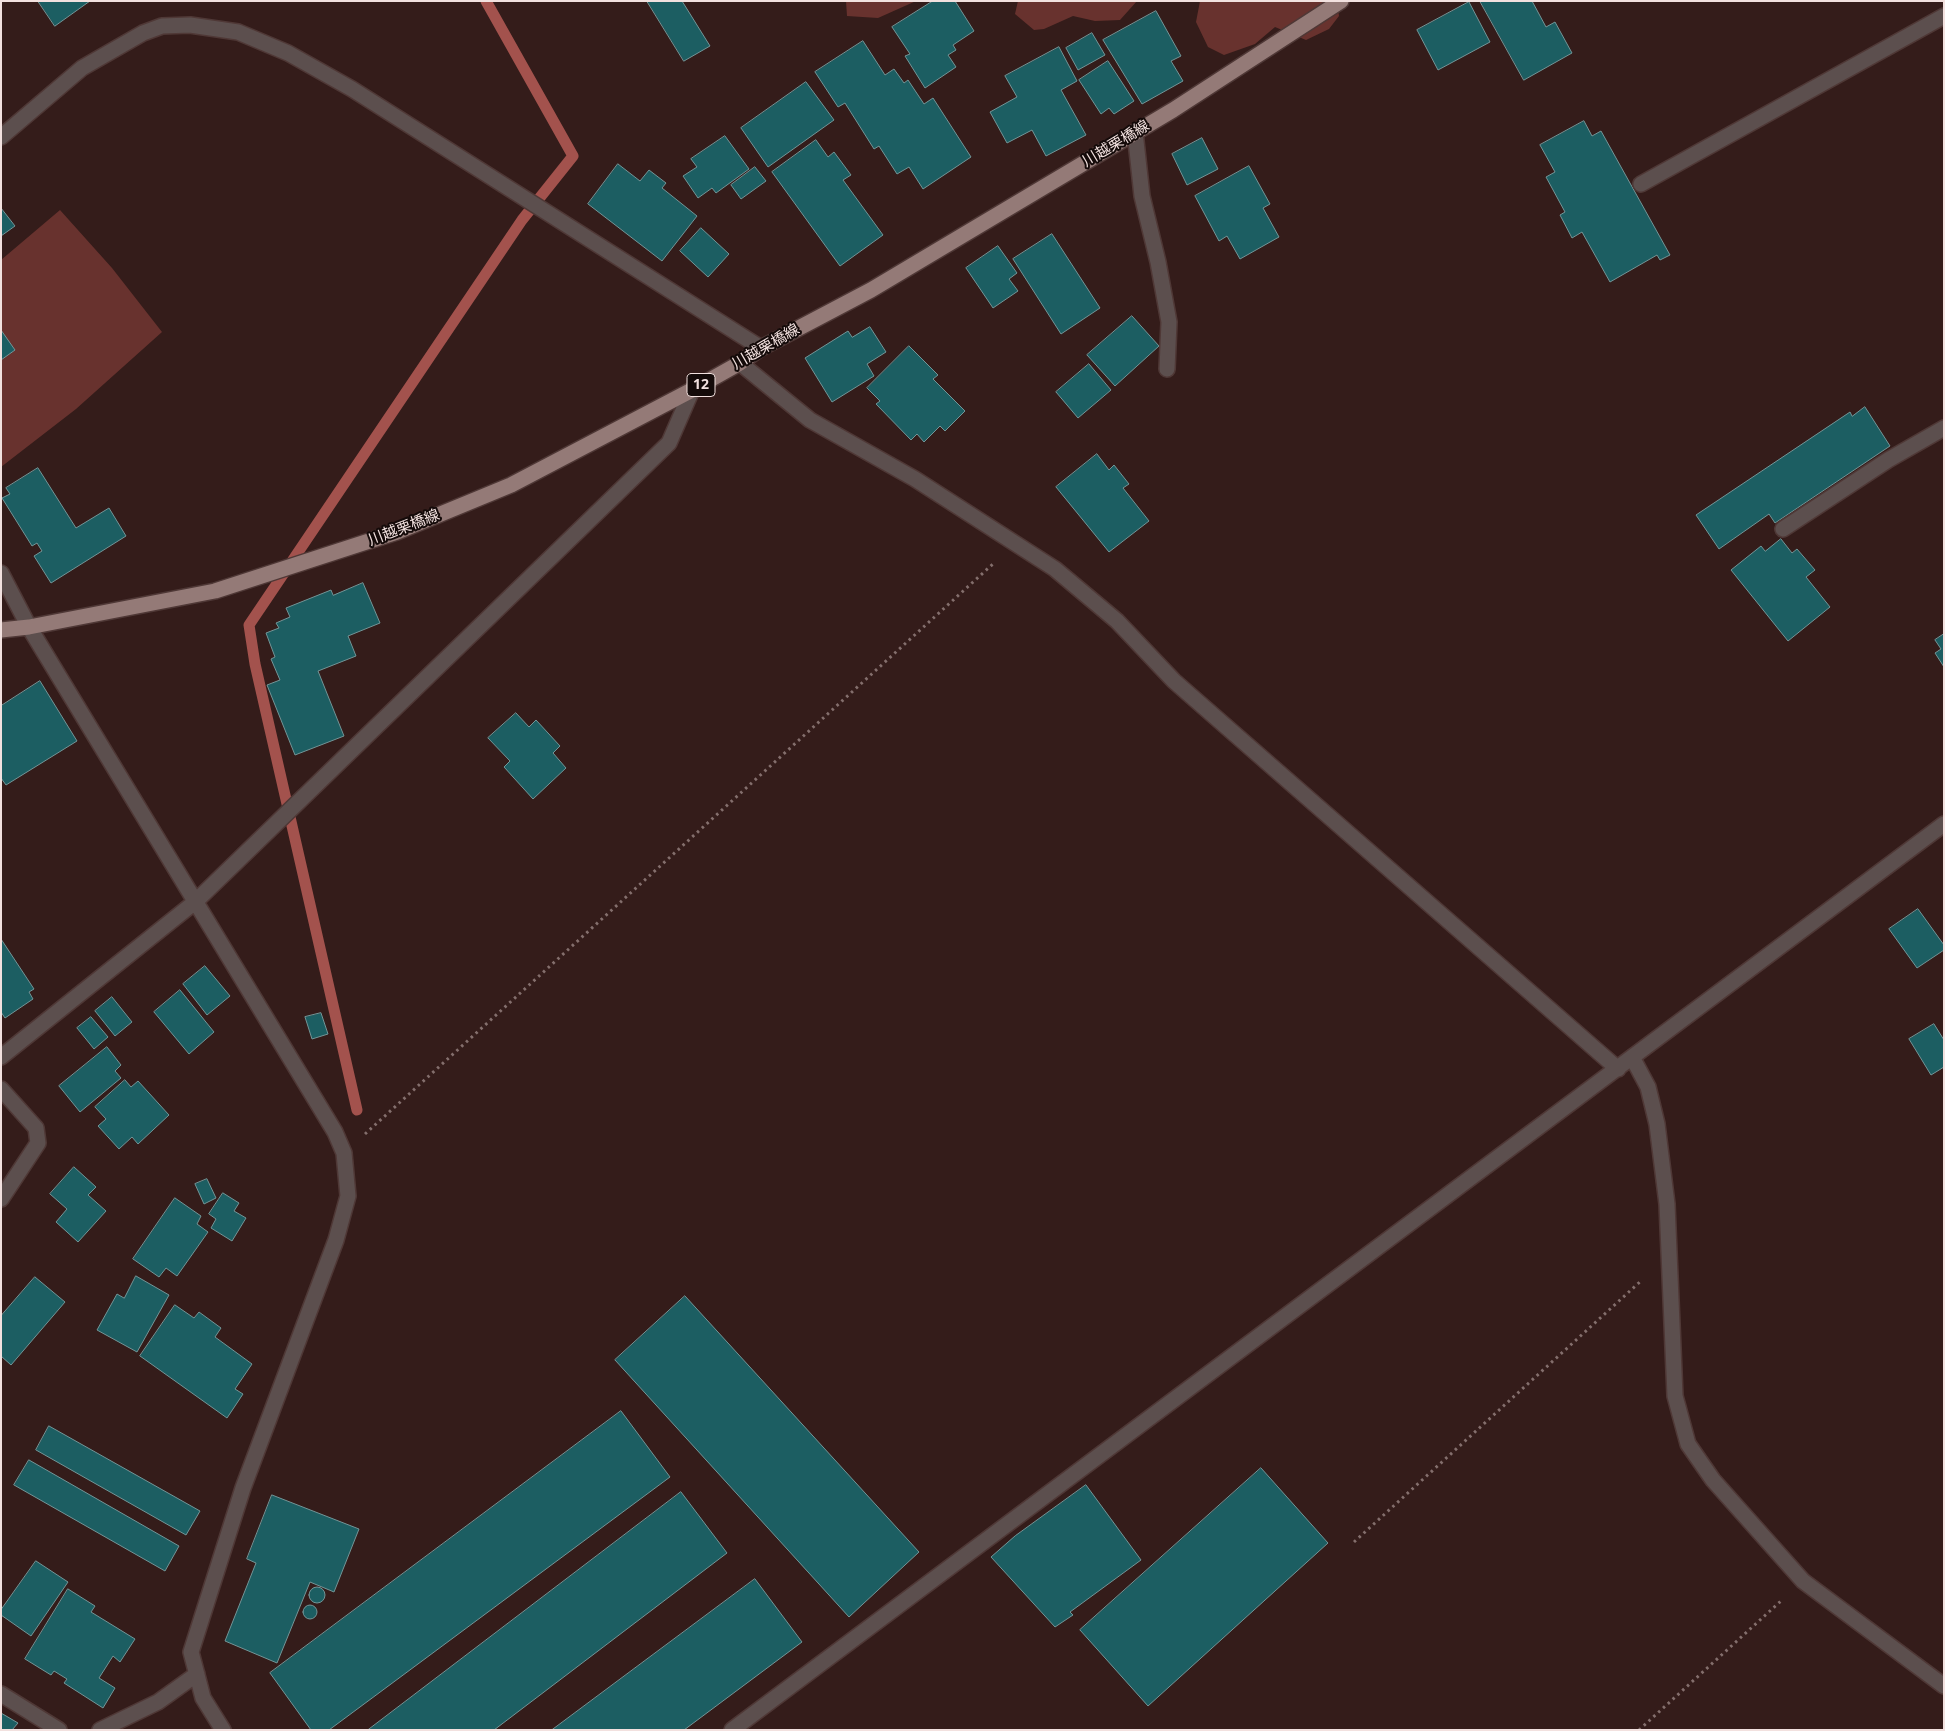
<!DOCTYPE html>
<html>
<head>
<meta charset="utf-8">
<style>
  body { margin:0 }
  #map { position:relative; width:1945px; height:1731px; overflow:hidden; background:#341c1a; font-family:"Noto Sans",sans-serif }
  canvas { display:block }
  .frame { position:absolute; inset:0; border:2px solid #f2e1df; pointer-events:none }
</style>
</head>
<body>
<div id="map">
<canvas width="1945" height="1731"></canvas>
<div class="frame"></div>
</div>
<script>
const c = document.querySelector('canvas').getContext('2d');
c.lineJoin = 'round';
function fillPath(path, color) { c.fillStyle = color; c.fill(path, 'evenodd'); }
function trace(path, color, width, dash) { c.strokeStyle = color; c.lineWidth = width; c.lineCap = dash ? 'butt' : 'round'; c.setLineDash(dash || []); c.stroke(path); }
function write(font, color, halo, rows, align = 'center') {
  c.font = font + ' "Noto Sans","Noto Sans JP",sans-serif'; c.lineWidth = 4; c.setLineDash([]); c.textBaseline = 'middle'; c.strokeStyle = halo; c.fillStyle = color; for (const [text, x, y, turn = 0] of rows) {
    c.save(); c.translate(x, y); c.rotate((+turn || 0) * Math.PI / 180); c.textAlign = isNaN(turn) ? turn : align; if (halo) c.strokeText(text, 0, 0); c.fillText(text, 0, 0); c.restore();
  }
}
fillPath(new Path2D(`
  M846 1H916L878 18 847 16Z
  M1018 1H1137L1120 20 1095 21 1073 16 1044 29 1034 30 1015 14Z
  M1200 1H1337L1339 16 1329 29 1306 40 1275 27 1255 44 1224 55 1208 47 1196 22Z
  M60 210 112 268 162 332 76 409 1 467V260Z`), '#68322e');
trace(new Path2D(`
  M357 1110 255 664 249 625 522 220 573 156 486 1`), '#a3524d', 11);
const building = new Path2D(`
  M38 1H90L55 26Z
  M647 1H682L710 46 684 61Z
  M933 1H955L974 31 953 45 956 50 948 55 956 67 925 88 905 56 910 54 892 27Z
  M1480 1H1532L1546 27 1555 22 1572 53 1524 80Z
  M1469 2 1490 42 1438 70 1417 30Z
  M1156 11 1181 56 1171 61 1183 81 1142 104 1103 40Z
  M1092 33 1105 55 1078 70 1066 48Z
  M863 41 885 75 894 69 904 83 908 80 924 104 933 98 971 157 923 189 909 167 897 174 879 146 874 149 845 103 838 107 815 72Z
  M1059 47 1077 81 1061 90 1086 135 1046 156 1032 130 1007 143 990 112 1017 97 1005 76Z
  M1108 61 1134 101 1114 114 1109 108 1101 114 1079 80Z
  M806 82 834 120 768 167 741 128Z
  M1584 121 1592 136 1601 131 1670 255 1660 260 1657 255 1610 282 1582 232 1572 238 1560 215 1565 212 1546 177 1555 172 1540 145Z
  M725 136 749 169 716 193 712 188 698 198 683 176 697 167 691 159Z
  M1202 138 1218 169 1187 185 1172 154Z
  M816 140 828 157 834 152 851 175 843 180 883 235 840 266 772 172Z
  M618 164 640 181 649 170 666 183 662 188 697 216 662 261 588 204Z
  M1249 166 1270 204 1263 208 1279 237 1240 259 1227 236 1219 241 1195 196Z
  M755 167 766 181 741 199 731 185Z
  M1 208 15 226 1 236Z
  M701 228 729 254 708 277 680 251Z
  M1052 234 1100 308 1061 334 1013 259Z
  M998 246 1017 273 1009 279 1018 291 993 308 966 268Z
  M1132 316 1159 346 1115 386 1087 355Z
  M870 327 886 352 867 364 874 376 832 402 805 358 848 331 852 337Z
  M1 330 15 350 1 360Z
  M909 346 938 375 933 379 965 411 945 431 940 426 924 442 917 434 911 440 876 404 880 401 867 388Z
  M1089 364 1111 390 1078 418 1056 392Z
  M1865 407 1890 446 1775 523 1769 514 1719 549 1696 515 1850 412 1852 416Z
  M1097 454 1109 470 1114 465 1129 484 1123 488 1149 521 1109 552 1056 487Z
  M38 468 76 528 109 508 126 536 51 583 34 556 42 551 37 543 32 546 2 498 10 494 6 488Z
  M1781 539 1792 553 1797 549 1815 570 1806 577 1830 607 1788 641 1731 570 1761 546 1765 551Z
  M363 583 380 623 348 636 356 656 318 671 344 736 295 755 267 685 280 680 271 659 275 657 266 633 279 628 276 623 290 617 286 608 331 590 333 595Z
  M1944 634V667L1935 653 1941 649 1935 640Z
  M40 681 77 741 6 785 1 778V706Z
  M516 713 529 727 536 720 560 746 553 753 566 768 533 799 504 767 510 761 488 738Z
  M1918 909 1944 945V950L1917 968 1889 929Z
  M1 939 34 989 29 992 33 999 5 1018 1 1012Z
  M205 966 230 996 207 1015 183 984Z
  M180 990 214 1032 189 1054 154 1012Z
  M112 997 132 1022 115 1036 95 1011Z
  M321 1013 328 1034 312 1039 305 1017Z
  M91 1017 108 1037 94 1049 77 1028Z
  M1934 1024 1944 1040V1067L1931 1075 1909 1039Z
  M107 1047 121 1065 115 1071 121 1078 80 1112 59 1086Z
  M125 1080 131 1087 138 1081 169 1115 138 1144 132 1137 119 1149 98 1126 106 1119 95 1107Z
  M74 1167 96 1187 88 1195 106 1211 78 1242 56 1222 67 1209 50 1194Z
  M207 1179 216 1198 204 1204 195 1184Z
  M223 1193 239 1203 234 1211 246 1218 232 1241 211 1228 216 1219 209 1214Z
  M175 1198 201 1216 197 1224 208 1232 177 1276 166 1268 159 1277 133 1259Z
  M136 1276 169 1295 137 1352 97 1330 117 1294 124 1298Z
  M35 1277 65 1302 11 1365 1 1356V1316Z
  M685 1296 919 1552 849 1617 615 1360Z
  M175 1305 194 1318 199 1312 221 1328 215 1337 252 1364 235 1389 243 1394 227 1418 140 1356Z
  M621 1411 670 1477 329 1730H311L270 1673Z
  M49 1426 200 1511 186 1535 36 1450Z
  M29 1460 179 1546 165 1571 14 1485Z
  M1261 1468 1328 1543 1148 1706 1080 1630Z
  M1086 1485 1141 1560 1070 1612 1073 1615 1055 1627 991 1557 1015 1536Z
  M681 1492 727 1553 494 1730H368Z
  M272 1495 359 1529 334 1592 310 1582 277 1663 225 1641 256 1563 247 1559Z
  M36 1561 68 1582 31 1636 1 1615V1610Z
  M755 1579 802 1642 684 1730H552Z
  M309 1595a8 8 0 1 1 16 0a8 8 0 1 1-16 0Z
  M68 1589 95 1606 91 1612 135 1639 120 1662 113 1656 99 1678 115 1688 103 1708 64 1683 67 1679 54 1671 51 1675 25 1659Z
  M303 1612a7 7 0 1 1 14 0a7 7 0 1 1-14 0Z
  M1 1713 18 1723 12 1730H1Z`);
fillPath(building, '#1c5e62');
trace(building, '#739597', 1);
const minor = new Path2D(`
  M1135 132 1142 196 1158 262 1169 322 1167 369
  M1 137 82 68 143 33 162 26 190 25 238 32 288 53 352 89 761 348
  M1641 184 1944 16
  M740 363 810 420 915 479 1055 569 1117 621 1174 681 1618 1069
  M1783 529 1888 460 1944 428
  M1 573 29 627 335 1132 344 1153 348 1196 336 1240 243 1488 191 1652 203 1698 223 1730
  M1 1057 195 902 669 443 692 390
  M1632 1057 1648 1087 1657 1124 1667 1204 1675 1396 1688 1444 1713 1480 1803 1581 1944 1686
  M1 1089 36 1128 38 1143 1 1199
  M1 1694 59 1730
  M100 1730 158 1702 197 1674
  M732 1730 1944 824`);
const major = new Path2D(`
  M1 630 29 627 215 591 397 532 511 485 692 390 740 363 761 348 871 290 1173 110 1341 1`);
trace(minor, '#4f3836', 18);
trace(major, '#4f3836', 18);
trace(new Path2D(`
  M365 1134 994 563
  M1354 1542 1642 1280
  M1639 1730 1782 1600`), '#846f6d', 3, [2.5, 4]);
trace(minor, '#5c4f4e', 15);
trace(major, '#947a77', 15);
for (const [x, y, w] of [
  [701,385,28]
]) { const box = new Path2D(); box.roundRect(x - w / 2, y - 11.5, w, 23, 4); c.fillStyle = '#140a09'; c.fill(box); trace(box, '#f2e1df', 1); }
write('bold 14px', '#f2e1df', null, [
  ["12",701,385]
]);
write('15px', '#f2e1df', '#140a09', [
  ["川越栗橋線",1116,144,-31],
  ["川越栗橋線",766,347,-30],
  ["川越栗橋線",404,528,-21]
]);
</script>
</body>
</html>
